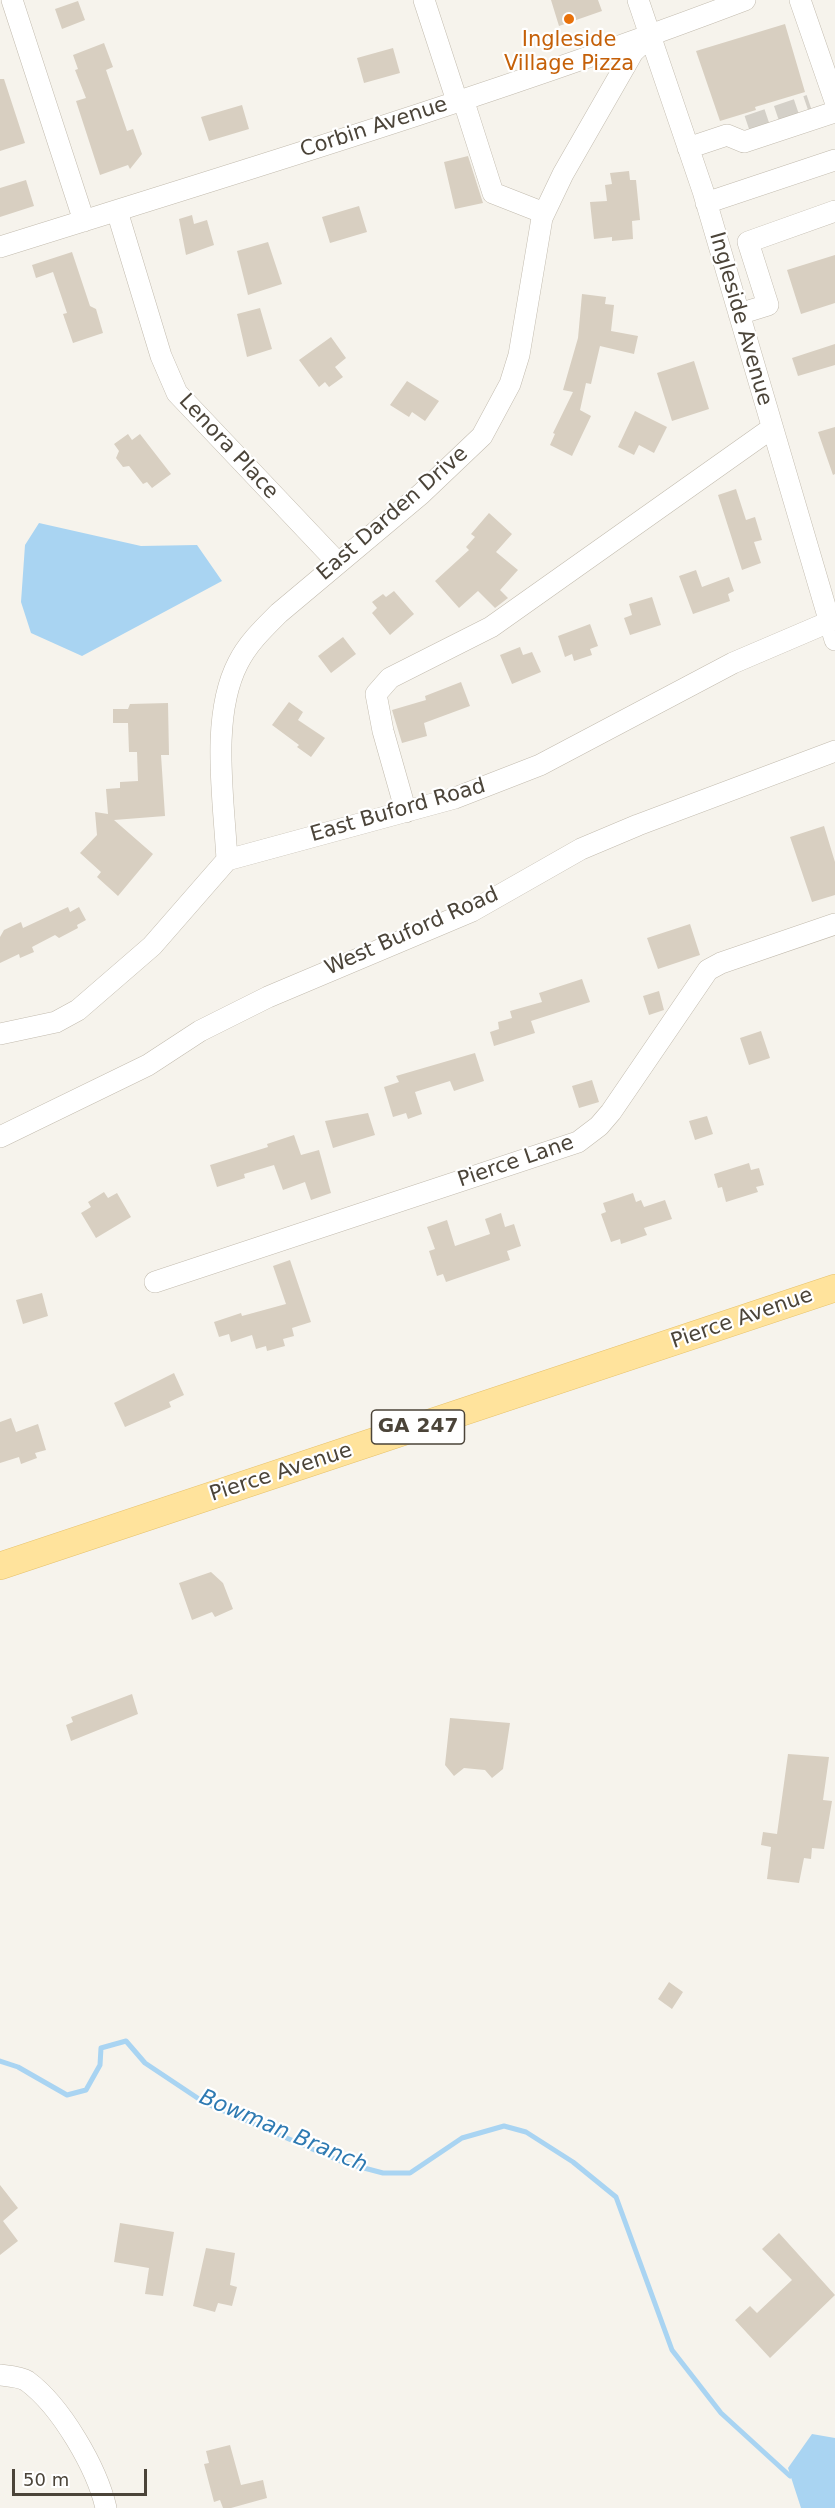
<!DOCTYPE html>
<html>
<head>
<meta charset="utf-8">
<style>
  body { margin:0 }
  #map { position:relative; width:835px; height:2508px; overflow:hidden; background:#f6f3ec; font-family:"DejaVu Sans",sans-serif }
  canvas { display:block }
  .scale { position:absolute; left:12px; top:2469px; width:135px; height:27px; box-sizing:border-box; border:3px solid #4b4439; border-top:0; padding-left:8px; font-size:18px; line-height:21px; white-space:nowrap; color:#4b4439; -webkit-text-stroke:4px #fff; paint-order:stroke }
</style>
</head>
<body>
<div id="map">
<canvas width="835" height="2508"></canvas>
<div class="scale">50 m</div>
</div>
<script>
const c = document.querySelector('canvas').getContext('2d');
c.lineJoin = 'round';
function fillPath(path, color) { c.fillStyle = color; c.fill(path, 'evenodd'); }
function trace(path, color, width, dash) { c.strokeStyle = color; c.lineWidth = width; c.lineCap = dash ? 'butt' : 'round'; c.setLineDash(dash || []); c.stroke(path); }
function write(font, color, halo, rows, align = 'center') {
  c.font = font + ' "DejaVu Sans",sans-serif'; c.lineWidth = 4.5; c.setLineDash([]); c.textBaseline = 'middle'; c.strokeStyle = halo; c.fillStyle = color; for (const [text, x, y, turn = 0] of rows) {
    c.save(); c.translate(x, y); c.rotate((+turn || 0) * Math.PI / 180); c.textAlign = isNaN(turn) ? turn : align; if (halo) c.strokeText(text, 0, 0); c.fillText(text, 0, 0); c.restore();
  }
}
fillPath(new Path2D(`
  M39 523 141 546 197 545 222 581 82 656 31 633 21 602 25 545Z
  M812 2434 835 2438V2508H801L788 2468Z`), '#a9d4f2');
trace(new Path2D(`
  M0 2061 18 2067 67 2095 86 2090 100 2065 101 2048 126 2041 145 2063 205 2103 345 2163 383 2173H410L462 2138 504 2126 526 2132 573 2162 616 2197 672 2350 721 2413 790 2476`), '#a9d4f2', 5);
fillPath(new Path2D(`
  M551 0H598L602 11 559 26Z
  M78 1 85 20 62 29 55 9Z
  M785 24 805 92 755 107 756 110 720 121 696 51Z
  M104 43 113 67 106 70 127 131 133 129 142 154 130 169 128 165 100 175 76 101 86 98 75 70 78 69 73 55Z
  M393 48 400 73 364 83 357 58Z
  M0 79H4L25 143 0 151Z
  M242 105 249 129 209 141 201 117Z
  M468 156 483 203 455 209 444 162Z
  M629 171 630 180H636L640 220 632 221 633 239 612 241V237L594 239 590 202 607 201 605 185 612 184 610 173Z
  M26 180 34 206 0 217V188Z
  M359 206 367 232 330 243 322 217Z
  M192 215 194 224 207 220 214 245 186 255 179 219Z
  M268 242 282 284 248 295 237 251Z
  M72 252 90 306 96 309 103 333 73 343 63 314 67 313 53 272 36 278 32 265Z
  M835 255V303L801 314 787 270Z
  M582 294 606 297 605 304 614 305 611 331 638 336 634 354 600 346 591 384 586 383 580 410 591 416 572 456 550 445 555 434 553 433 573 392 563 390 578 338Z
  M260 308 272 349 247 357 237 314Z
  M331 337 346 358 335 367 343 377 329 387 325 382 319 387 299 360Z
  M835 344V365L798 376 792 358Z
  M694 361 709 409 672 421 657 373Z
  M407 381 439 401 425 421 412 412 409 417 390 405Z
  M635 411 667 427 654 453 639 445 634 455 618 447Z
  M835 427V474L833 475 818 432Z
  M128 434 132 440 140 434 171 474 152 488 147 482 143 484 129 466 123 467 116 458 119 451 114 444Z
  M736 489 746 520 755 517 762 540 754 542 761 563 742 570 718 495Z
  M489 513 512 534 496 552 518 570 500 590 508 598 495 608 478 591 459 608 435 581 469 550 466 547 475 537 471 534Z
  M696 570 702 587 729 577 734 591 728 594 730 601 693 614 679 576Z
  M394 591 414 614 390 635 372 613 377 608 372 602 383 594 386 597Z
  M652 597 661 625 630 635 624 618 632 615 629 604Z
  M590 624 598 646 590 649 592 655 574 661 572 654 565 657 558 636Z
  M343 637 356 654 331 673 318 656Z
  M520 647 523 655 532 652 541 672 512 684 500 655Z
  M461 682 470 706 424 723 427 736 402 743 392 710 426 700 425 696Z
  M289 702 303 712 298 720 325 738 311 757 297 747 299 745 272 725Z
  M168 703 169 755H161L165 816 114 820 153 854 118 896 97 877 101 872 80 853 97 835 95 812 108 814 106 789 120 788V782L138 781 137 752H129L128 723H113V709H128L130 704Z
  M824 826 835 862V895L812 902 790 837Z
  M68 907 70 912 79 907 86 920 77 925 78 928 59 938 55 935 32 947 34 952 20 958 19 954 0 963V937L4 930 21 922 23 928Z
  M690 924 700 955 658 969 647 938Z
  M582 979 590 1002 531 1021 535 1033 494 1046 490 1032 499 1029 498 1022 512 1018 510 1011 542 1002 539 993Z
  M659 991 664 1010 649 1015 643 996Z
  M761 1031 770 1058 749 1065 740 1038Z
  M475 1053 484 1081 454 1091 450 1081 415 1092 422 1114 408 1119 406 1113 393 1117 384 1087 399 1082 396 1076Z
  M592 1080 599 1102 579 1108 572 1086Z
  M368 1113 375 1135 333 1148 325 1121Z
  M707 1116 713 1134 695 1140 689 1121Z
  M294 1135 301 1155 319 1150 331 1193 311 1200 305 1182 283 1190 274 1165 244 1174 245 1178 217 1187 210 1165 268 1147 267 1144Z
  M749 1163 751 1170 759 1168 764 1185 756 1187 758 1192 726 1202 722 1187 718 1188 714 1174Z
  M104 1192 108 1198 117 1193 131 1217 96 1238 81 1213 91 1207 88 1202Z
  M633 1193 636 1202 641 1200 644 1207 665 1200 672 1219 644 1228 647 1235 621 1244 620 1239 611 1242 601 1214 606 1212 603 1203Z
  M501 1213 505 1227 514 1224 521 1246 507 1251 510 1260 446 1282 443 1274 437 1276 429 1251 435 1249 427 1227 447 1220 455 1246 490 1234 485 1219Z
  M290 1260 311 1322 292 1328 294 1336 283 1339 285 1346 267 1351 266 1346 256 1349 252 1335 231 1342 229 1334 219 1337 214 1322 241 1313 242 1316 286 1304 273 1266Z
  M42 1293 48 1316 23 1324 16 1300Z
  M174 1373 184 1395 169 1402 171 1407 125 1427 114 1403Z
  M11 1418 16 1432 38 1424 46 1450 35 1453 37 1458 21 1464 19 1457 0 1463V1422Z
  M211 1572 223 1583 233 1609 215 1617 212 1612 192 1620 179 1583Z
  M132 1694 138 1714 71 1741 66 1725 73 1722 71 1717Z
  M450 1718 510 1723 503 1769 492 1778 485 1770 464 1768 454 1776 445 1765Z
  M788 1754 829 1757 823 1800 832 1801 824 1849 812 1848 811 1859 804 1858 799 1883 767 1879 771 1847 761 1845 763 1832 777 1834Z
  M669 1982 683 1992 672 2009 658 1999Z
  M0 2185 18 2208 3 2221 18 2241 0 2255Z
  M120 2223 174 2232 163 2296 145 2294 149 2268 114 2262Z
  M779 2233 835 2295 770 2358 735 2320 750 2306 757 2313 792 2280 762 2249Z
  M206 2248 235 2253 230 2285 237 2287 232 2306 218 2303 215 2312 193 2306Z
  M230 2445 241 2485 263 2480 267 2498 231 2508H223L220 2500 214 2502 204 2464 209 2463 206 2451Z`), '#d8cfc1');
trace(new Path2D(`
  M748 126 810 105`), '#d4d0c8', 21, [21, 10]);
const minor = new Path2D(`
  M12 0 84 221
  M424 0 457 101
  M638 0 703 191 835 640
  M800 0 835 101
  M463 99 493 193 544 213
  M688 148 727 135 744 142 835 112
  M706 203 835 160
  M117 211 161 356 177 393 337 562
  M0 247C249 169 500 93 745 0
  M739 314 768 305 748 242 835 211
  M406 812 383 731 376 694 390 678 491 627 772 428
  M227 860C224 800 210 717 238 663 248 643 264 628 279 613L421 494 482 436 510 384 519 355 542 218 563 174 633 52 650 36
  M0 1034 56 1022 78 1010 152 946 227 860 455 798 540 765 733 663 829 622
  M0 1137 148 1065 200 1031 268 997 472 911 581 849 638 825 835 751
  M155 1282 578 1142 599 1126 611 1112 708 970 721 963 835 924
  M0 2375C8 2376 21 2377 27 2381 61 2406 97 2468 106 2508`);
const major = new Path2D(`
  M0 1566 835 1288`);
trace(minor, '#c2bbae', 22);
trace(major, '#e6c16a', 28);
trace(minor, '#fff', 21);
trace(major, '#ffe39c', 27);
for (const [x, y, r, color] of [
  [569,19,6,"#e8710a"]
]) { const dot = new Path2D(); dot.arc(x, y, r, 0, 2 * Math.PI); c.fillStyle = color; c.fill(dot); trace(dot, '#fff', 2); }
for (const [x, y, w] of [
  [418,1427,93]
]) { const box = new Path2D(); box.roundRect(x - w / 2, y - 17, w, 34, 4.5); c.fillStyle = '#fff'; c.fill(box); trace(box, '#4b4439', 1.5); }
write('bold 20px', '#4b4439', null, [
  ["GA 247",418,1427]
]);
write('21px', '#c56008', '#fff', [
  ["Ingleside",569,41],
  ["Village Pizza",569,65]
]);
write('21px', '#4b4439', '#fff', [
  ["Corbin Avenue",374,128,-18],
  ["Ingleside Avenue",740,319,74],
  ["Lenora Place",228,447,47],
  ["East Darden Drive",393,514,-41],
  ["East Buford Road",398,811,-16],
  ["West Buford Road",412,932,-24],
  ["Pierce Lane",516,1162,-19],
  ["Pierce Avenue",742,1319,-19],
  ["Pierce Avenue",281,1473,-18]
]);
write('italic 22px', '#2e7ab2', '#fff', [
  ["Bowman Branch",283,2132,23]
]);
</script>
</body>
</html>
